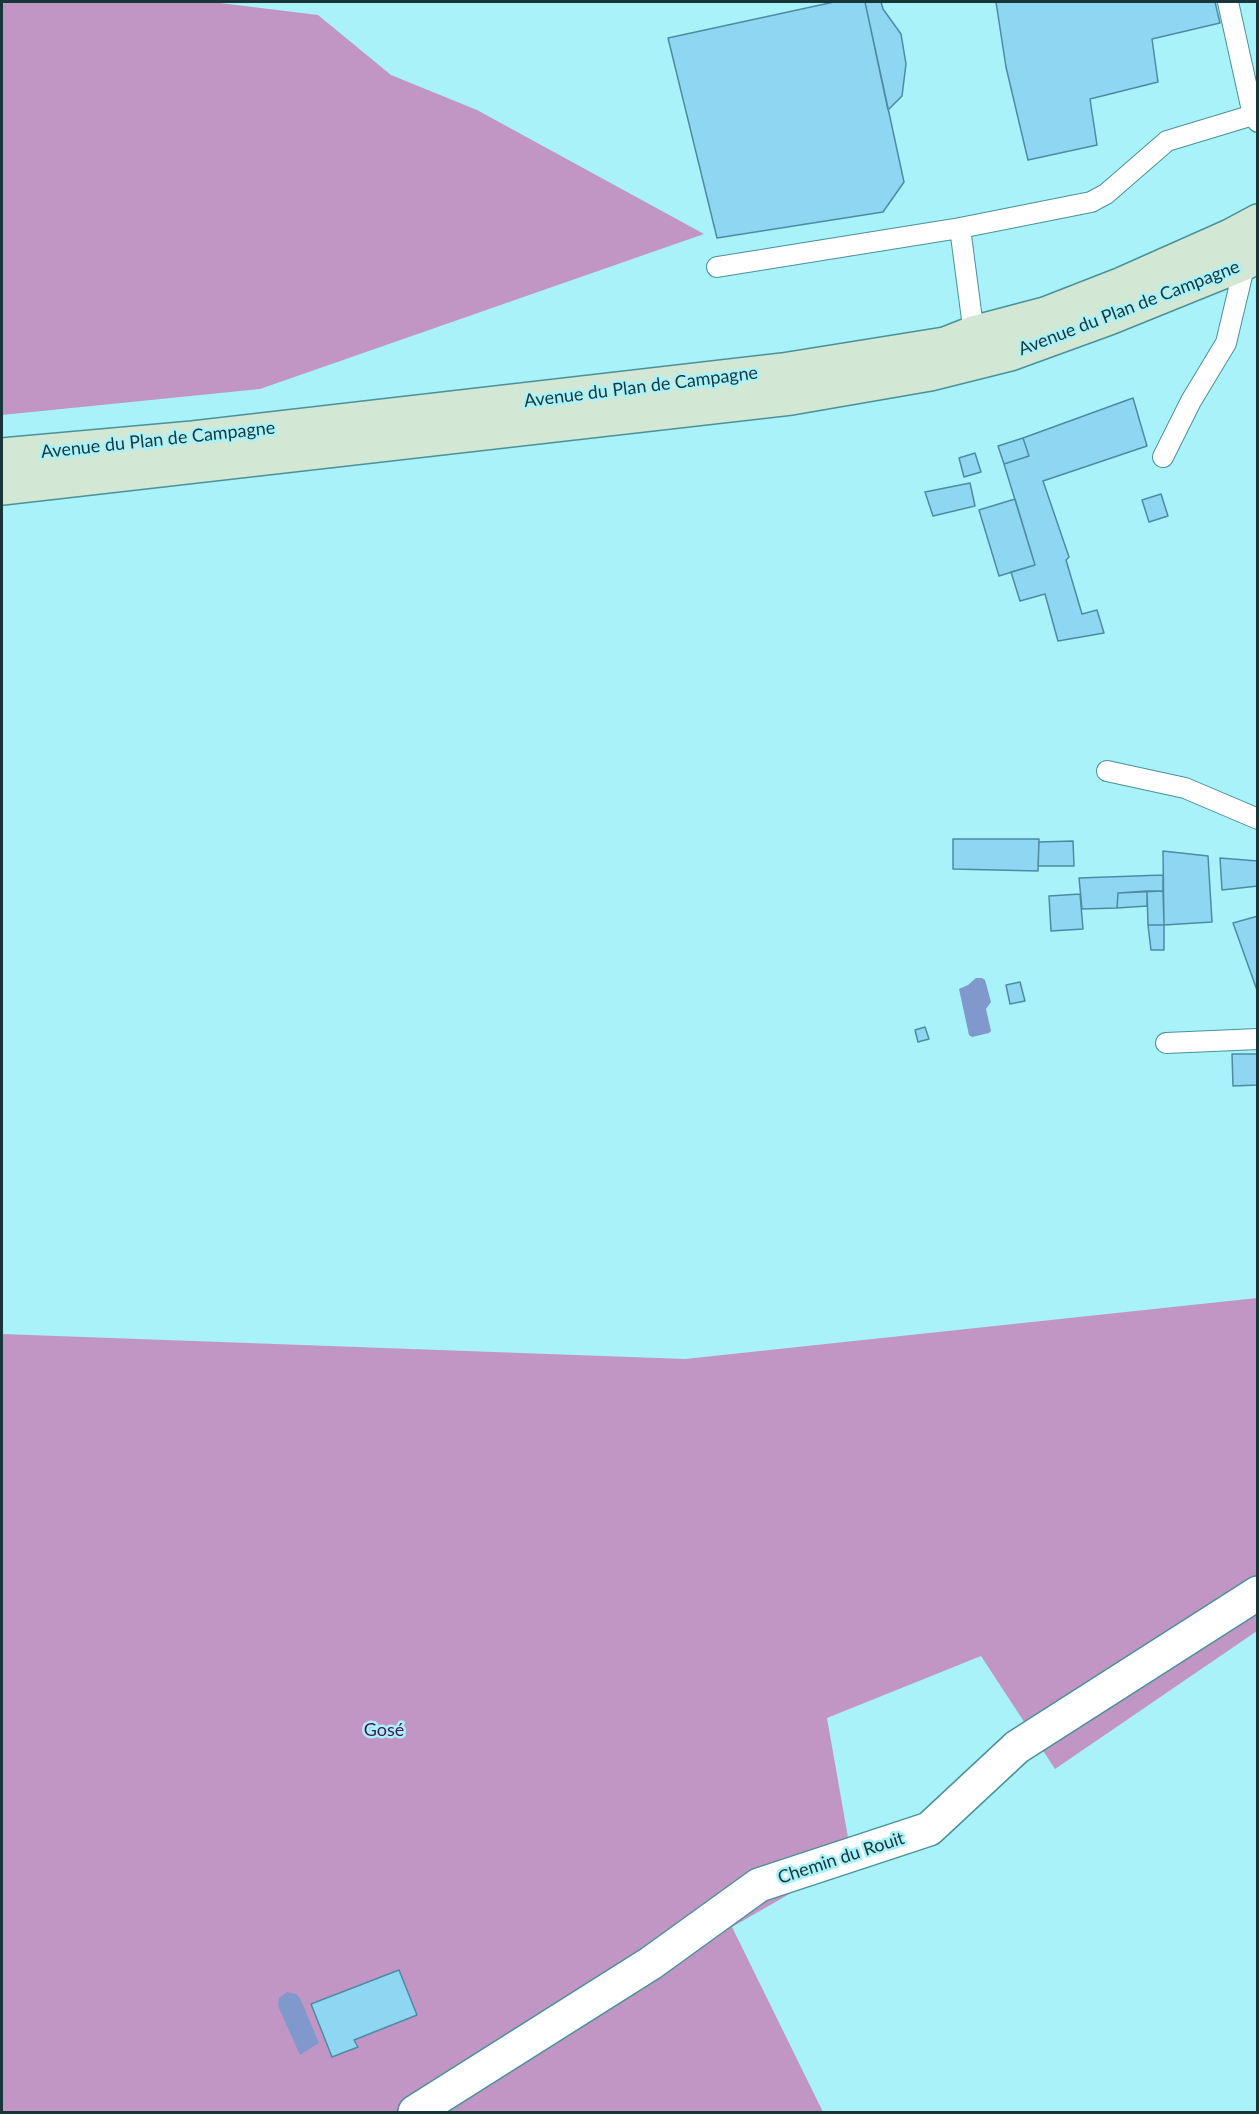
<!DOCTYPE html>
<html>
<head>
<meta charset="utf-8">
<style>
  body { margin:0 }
  #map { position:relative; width:1259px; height:2114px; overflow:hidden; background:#a9f2fa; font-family:Lato,sans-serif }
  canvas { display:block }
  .frame { position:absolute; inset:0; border:3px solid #183639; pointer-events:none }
</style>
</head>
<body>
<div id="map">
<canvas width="1259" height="2114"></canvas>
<div class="frame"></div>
</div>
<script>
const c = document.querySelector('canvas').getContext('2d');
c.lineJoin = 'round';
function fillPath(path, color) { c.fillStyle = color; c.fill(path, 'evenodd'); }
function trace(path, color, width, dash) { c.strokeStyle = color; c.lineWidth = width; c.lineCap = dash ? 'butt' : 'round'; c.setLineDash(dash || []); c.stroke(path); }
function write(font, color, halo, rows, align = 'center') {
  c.font = font + ' Lato,sans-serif'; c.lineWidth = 5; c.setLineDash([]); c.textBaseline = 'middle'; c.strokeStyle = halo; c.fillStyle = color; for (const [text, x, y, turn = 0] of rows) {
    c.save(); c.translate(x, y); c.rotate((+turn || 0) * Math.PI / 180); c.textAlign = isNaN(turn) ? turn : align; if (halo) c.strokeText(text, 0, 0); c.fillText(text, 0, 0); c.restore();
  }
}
fillPath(new Path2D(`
  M2 2H212L318 15 391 75 477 110 704 234 260 389 2 415Z
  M1257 1298V1631L1055 1769 981 1656 827 1718 853 1866 805 1885 732 1927 823 2112H2V1334L685 1359Z`), '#c296c4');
fillPath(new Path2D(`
  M976 978H982L985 980 991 1002 986 1009 991 1031 989 1033 972 1037 969 1035 959 989 968 985Z
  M287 1992 296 1994 300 1998 319 2043 300 2055 278 2006 279 1998Z`), '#8098cc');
const building = new Path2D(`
  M834 2H865L904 182 883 212 717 238 668 38Z
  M865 2H881L883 9 901 34 906 64 902 96 888 110Z
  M996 2H1215L1220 23 1152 39 1158 82 1090 99 1097 145 1028 160 1006 67Z
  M1133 398 1147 446 1043 481 1069 557 1066 560 1082 614 1097 610 1104 633 1058 641 1045 594 1020 601 1011 572 1035 565 1004 464 1029 456 1023 438Z
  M1023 438 1029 456 1004 464 998 446Z
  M975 453 981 472 964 477 959 458Z
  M970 483 975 506 933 516 925 492Z
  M1161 494 1168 516 1149 522 1142 500Z
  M1015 499 1035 565 999 576 979 510Z
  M953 839H1039L1038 871 953 869Z
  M1073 841 1074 866H1038L1039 842Z
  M1163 851 1208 856 1212 922 1164 925Z
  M1220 858 1258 861V886L1222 890Z
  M1163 875V891L1118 893 1117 908 1082 909 1079 878Z
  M1147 891V906L1117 908 1118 893Z
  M1147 891H1163L1164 925H1148Z
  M1080 894 1083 929 1051 931 1049 896Z
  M1258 916V993L1233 923Z
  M1148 925H1164V950H1151Z
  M1020 982 1025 1001 1010 1004 1006 985Z
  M925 1027 929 1039 918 1042 915 1030Z
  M1232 1054H1258V1085L1233 1086Z
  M399 1970 417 2015 354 2040 358 2047 332 2057 311 2004Z`);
fillPath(building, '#8fd6f3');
trace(building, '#4e8ba3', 1.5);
const lane = new Path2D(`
  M1228 2 1253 115 1258 122
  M960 228 975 342
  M717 267 960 228 1091 202 1106 194 1167 141 1253 115
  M1163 457 1191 401 1226 343 1245 263
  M1107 771 1185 788 1258 819
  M1166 1043 1258 1039`);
const street = new Path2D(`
  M415 2112 651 1963 759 1885 929 1829 1017 1747 1258 1593`);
const secondary = new Path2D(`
  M2 455 193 438 783 370 945 344 973 333 1045 314 1122 284 1230 236 1258 221
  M2 488 791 398 930 374 1010 354 1109 318 1245 263 1258 256`);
trace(lane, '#4a9199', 22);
trace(street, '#4a9199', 36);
trace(secondary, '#4a9199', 36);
trace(lane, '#fff', 20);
trace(street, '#fff', 33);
trace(secondary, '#d3e8d4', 33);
write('18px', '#183639', '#a9f2fa', [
  ["Avenue du Plan de Campagne",1129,308,-21],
  ["Avenue du Plan de Campagne",641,387,-7],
  ["Avenue du Plan de Campagne",158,440,-6],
  ["Chemin du Rouit",841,1858,-18]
]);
write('18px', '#48134c', '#a9f2fa', [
  ["Gosé",384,1730]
]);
</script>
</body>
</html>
